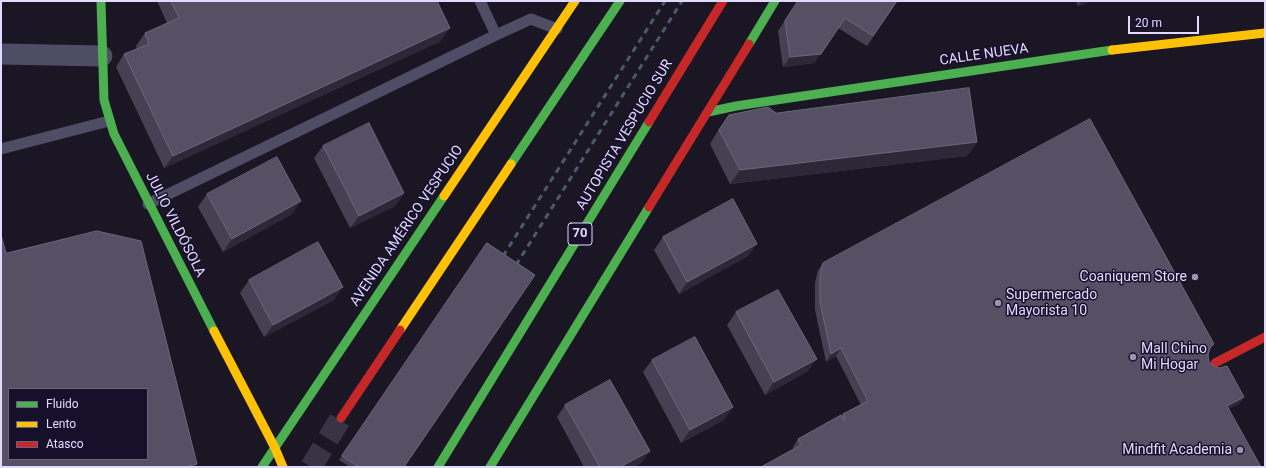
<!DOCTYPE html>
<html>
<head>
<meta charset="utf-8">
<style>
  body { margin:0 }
  #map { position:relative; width:1266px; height:468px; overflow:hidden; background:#1a1624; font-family:Roboto,sans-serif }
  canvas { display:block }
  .frame { position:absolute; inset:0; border:2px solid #e1daff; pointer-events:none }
  .legend { position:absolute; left:8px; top:388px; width:140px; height:72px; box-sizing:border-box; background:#17102a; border:1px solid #68617f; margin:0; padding:5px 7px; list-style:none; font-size:12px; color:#e1daff }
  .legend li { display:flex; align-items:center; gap:8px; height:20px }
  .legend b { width:20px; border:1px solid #68617f }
  .scale { position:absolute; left:1128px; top:16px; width:71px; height:18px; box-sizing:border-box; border:2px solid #e1daff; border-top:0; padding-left:5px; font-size:12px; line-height:14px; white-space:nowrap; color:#e1daff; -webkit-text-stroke:3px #17102a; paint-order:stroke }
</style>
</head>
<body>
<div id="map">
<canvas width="1266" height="468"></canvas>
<div class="frame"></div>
<ul class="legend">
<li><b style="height:5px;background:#4caf50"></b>Fluido</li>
<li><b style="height:5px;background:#ffc107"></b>Lento</li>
<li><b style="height:5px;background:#c62828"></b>Atasco</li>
</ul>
<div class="scale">20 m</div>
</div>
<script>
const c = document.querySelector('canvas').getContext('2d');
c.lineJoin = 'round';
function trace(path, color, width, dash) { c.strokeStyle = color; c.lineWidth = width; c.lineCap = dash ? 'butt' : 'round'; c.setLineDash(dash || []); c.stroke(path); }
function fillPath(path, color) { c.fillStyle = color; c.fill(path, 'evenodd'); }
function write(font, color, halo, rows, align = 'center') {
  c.font = font + ' Roboto,sans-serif'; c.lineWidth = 3; c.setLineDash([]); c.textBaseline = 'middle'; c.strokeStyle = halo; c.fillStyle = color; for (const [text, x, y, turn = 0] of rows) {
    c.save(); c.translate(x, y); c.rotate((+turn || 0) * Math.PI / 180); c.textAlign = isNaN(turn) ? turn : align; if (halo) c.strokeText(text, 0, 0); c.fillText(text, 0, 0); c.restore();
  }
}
trace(new Path2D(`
  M311 467 341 418`), '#383345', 22, [22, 11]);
trace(new Path2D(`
  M480 1 496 35 531 19 557 29
  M1 149 109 121
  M148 204 496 35`), '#4f4c65', 11);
trace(new Path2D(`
  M1 54 102 56`), '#4f4c65', 21);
trace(new Path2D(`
  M101 1 104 100 114 134 214 331
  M749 44 775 1
  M708 112 736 106 1112 50
  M511 164 620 1
  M262 467 444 196
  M438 467 649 122
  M490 467 649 207`), '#4caf50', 9);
trace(new Path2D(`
  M1112 50 1265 33
  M444 196 575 1
  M400 330 511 164
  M214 331 275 448 283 467`), '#ffc107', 9);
trace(new Path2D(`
  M649 122 723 1
  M649 207 749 44
  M1215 363 1265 337
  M341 418 400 330`), '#c62828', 9);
trace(new Path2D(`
  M503 256 665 1
  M516 265 682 1`), '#485a6f', 3, [6, 5]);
fillPath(new Path2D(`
  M157 1H437L441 41 164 168 116 67 124 54 137 49 136 46 145 33 167 23Z
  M798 1H897L867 46 838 28 814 63 783 67 778 31Z
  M1076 1H1091L1078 6Z
  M776 113 977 142 967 156 730 184 710 144 719 129 729 115Z
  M323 146 404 193 395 206 350 228 314 158Z
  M207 194 292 214 223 252 198 207Z
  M663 237 748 256 679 294 654 250Z
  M487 243 404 467H350L339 460Z
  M823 263 1209 353 1208 355 1209 362 1244 397 1239 404 794 449 793 447 798 439 842 416 843 414 861 405 836 356 826 362 815 310V283L818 270Z
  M249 280 334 300 264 337 240 293Z
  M736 312 808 371 765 395 727 325Z
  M652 360 724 420 681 443 643 372Z
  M565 405 650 451 641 463 634 467H584L557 417Z`), '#464053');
fillPath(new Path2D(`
  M1081 1H1091L1078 6Z
  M450 28 441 41 164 168 173 156Z
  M821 54 814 63 783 67 790 57Z
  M977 142 967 156 730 184 740 170Z
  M404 193 395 206 350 228 359 216Z
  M301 201 292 214 223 252 232 239Z
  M757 244 748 256 679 294 687 282Z
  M343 287 334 300 264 337 273 325Z
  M841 348 836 356 826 362 831 354Z
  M817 359 808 371 765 395 774 382Z
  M1244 397 1239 404 1222 413 1227 406Z
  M733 407 724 420 681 443 690 430Z
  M650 451 641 463 634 467H620Z
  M197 464 195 467H186Z`), '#2d2838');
const building = new Path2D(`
  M171 1H437L450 28 173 156 124 54 149 44 145 33 179 18Z
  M798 1H897L873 36 845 18 821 54 790 57 785 21Z
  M969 88 977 142 740 170 719 130 729 115 768 107 776 113Z
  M1090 119 1214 344 1210 348 1208 355 1209 362 1214 366 1219 368 1227 366 1244 397 1227 406 1261 467H761L801 445 798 439 841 415 845 421 843 414 868 401 841 348 831 354 820 302V275L823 263Z
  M369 123 404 193 359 216 323 146Z
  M277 157 301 201 232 239 207 194Z
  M733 199 757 244 687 282 663 237Z
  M97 231 141 241 197 464 186 467H1V235L6 253ZM9 389H147V459H9Z
  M318 242 343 287 273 325 249 280Z
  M487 243 535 275 404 467H359L342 456Z
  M778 290 817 359 774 382 736 312Z
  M695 337 733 407 690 430 652 360Z
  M610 380 650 451 620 467H600L565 405Z`);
fillPath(building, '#565065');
trace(building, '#6c667e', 1);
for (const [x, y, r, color] of [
  [1195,277,4,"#9b95b2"],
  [998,303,4,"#9b95b2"],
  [1133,357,4,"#9b95b2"],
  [1240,450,4,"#9b95b2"]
]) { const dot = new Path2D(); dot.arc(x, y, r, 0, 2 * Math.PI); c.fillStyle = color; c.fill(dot); trace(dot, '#17102a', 1.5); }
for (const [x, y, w] of [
  [580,234,24]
]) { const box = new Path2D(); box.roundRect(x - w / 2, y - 11, w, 22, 3); c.fillStyle = '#17102a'; c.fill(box); trace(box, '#e1daff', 1); }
write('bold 13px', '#e1daff', null, [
  ["70",580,234]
]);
write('14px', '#e1daff', '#17102a', [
  ["CALLE NUEVA",984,55,-8],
  ["AUTOPISTA VESPUCIO SUR",625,135,-59],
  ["JULIO VILDÓSOLA",175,225,63],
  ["AVENIDA AMÉRICO VESPUCIO",407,226,-56]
]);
write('14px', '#e1daff', '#17102a', [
  ["Coaniquem Store",1187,277],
  ["Supermercado",1006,295,"left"],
  ["Mayorista 10",1006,311,"left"],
  ["Mall Chino",1141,349,"left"],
  ["Mi Hogar",1141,365,"left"],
  ["Mindfit Academia",1232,450]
], 'right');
</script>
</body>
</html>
